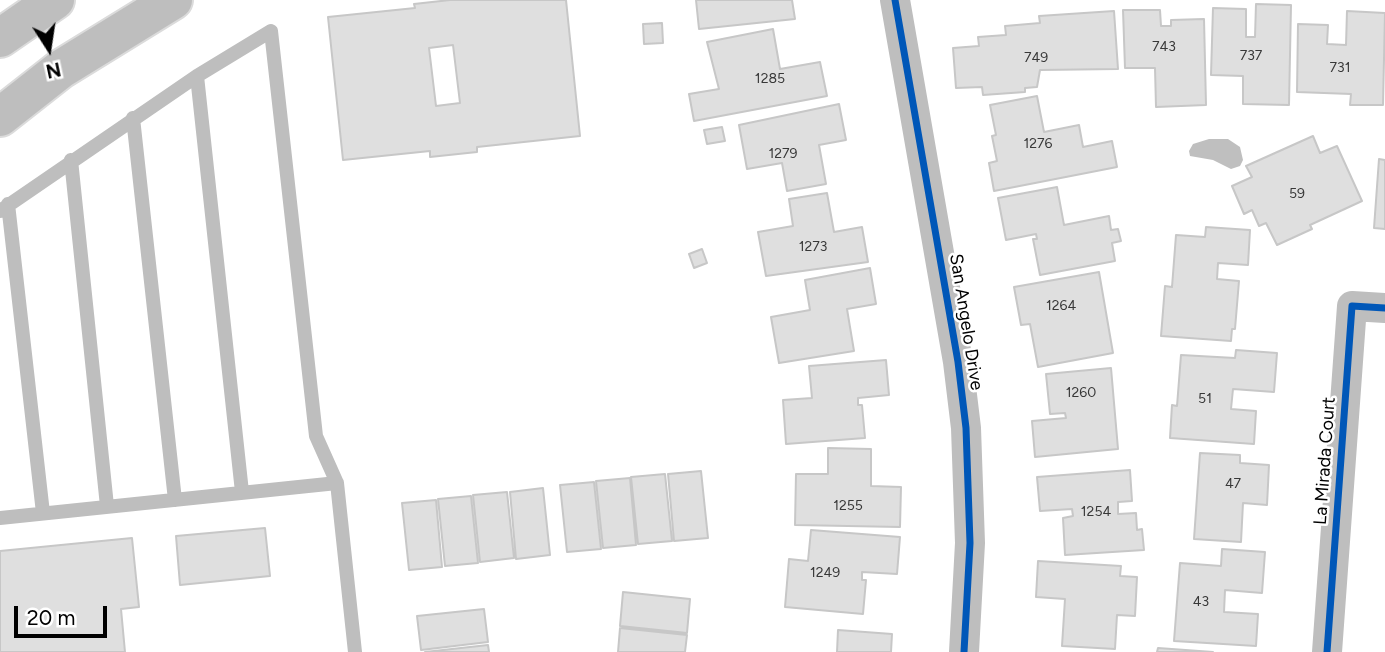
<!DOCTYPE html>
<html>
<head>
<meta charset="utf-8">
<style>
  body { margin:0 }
  #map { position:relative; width:1385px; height:652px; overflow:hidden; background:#fff; font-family:Figtree,sans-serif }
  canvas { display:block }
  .north { position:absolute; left:14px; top:14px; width:70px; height:70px; -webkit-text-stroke:5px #fff; paint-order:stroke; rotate:168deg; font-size:19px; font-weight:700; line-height:28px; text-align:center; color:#000 }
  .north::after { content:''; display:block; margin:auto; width:24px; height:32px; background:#000; clip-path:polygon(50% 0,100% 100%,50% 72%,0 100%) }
  .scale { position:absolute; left:14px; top:606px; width:93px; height:32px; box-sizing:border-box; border:4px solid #000; border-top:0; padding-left:9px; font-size:21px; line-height:24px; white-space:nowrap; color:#000; -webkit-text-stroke:5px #fff; paint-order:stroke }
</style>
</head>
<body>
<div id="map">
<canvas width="1385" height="652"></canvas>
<div class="north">N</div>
<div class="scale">20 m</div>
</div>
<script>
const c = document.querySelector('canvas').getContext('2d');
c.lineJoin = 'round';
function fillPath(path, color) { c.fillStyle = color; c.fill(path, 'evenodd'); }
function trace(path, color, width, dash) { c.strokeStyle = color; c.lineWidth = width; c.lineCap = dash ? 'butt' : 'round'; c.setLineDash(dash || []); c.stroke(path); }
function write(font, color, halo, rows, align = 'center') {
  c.font = font + ' Figtree,sans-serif'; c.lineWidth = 5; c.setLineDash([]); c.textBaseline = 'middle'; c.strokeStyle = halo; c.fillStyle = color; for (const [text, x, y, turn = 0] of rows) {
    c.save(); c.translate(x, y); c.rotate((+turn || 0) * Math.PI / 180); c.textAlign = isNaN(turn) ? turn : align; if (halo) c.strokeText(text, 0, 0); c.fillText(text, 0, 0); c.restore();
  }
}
fillPath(new Path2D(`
  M1209 139H1228L1240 147 1243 160 1240 166 1231 169 1213 160 1190 156 1189 151 1193 144Z`), '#bfbfbf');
const building = new Path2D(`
  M450 0H566L580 136 477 147V152L430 157V151L343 160 328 17 415 8 414 4ZM453 45 460 103 436 106 429 48Z
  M696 0H792L795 19 699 29Z
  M1256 4 1291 5 1289 105 1243 104V76L1211 75 1213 8 1246 9V37H1255Z
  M1123 10H1160L1161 26H1171V20L1204 19 1206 105 1156 107 1155 68H1125Z
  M1114 11 1118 69 1040 70 1037 87 1025 88V92L983 95 982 87 956 88 953 48 979 46 978 37 1006 35 1005 26 1040 23 1039 16Z
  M1347 11 1385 13 1383 105H1350L1351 94 1297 92 1298 24 1328 25 1327 44 1346 45Z
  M662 23 663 43 644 44 643 24Z
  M773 29 780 69 820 62 827 96 694 121 689 94 719 89 707 42Z
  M1037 96 1044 132 1079 125 1083 147 1112 141 1117 167 994 191 989 163 997 161 992 136 996 135 990 105Z
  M839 104 846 140 819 145 826 184 787 191 782 163 747 169 739 125Z
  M722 127 725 141 707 144 704 130Z
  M1313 136 1320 153 1337 146 1362 201 1310 225 1312 229 1277 245 1266 223 1259 226 1252 210 1244 214 1232 186 1252 177 1246 166Z
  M1379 159 1385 160V229L1374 228Z
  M1057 187 1064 225 1109 216 1111 230 1118 229 1121 241 1112 243 1115 261 1040 275 1033 239H1037L1036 234 1006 240 998 198Z
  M827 193 834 232 862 227 868 262 766 276 758 232 793 226 789 199Z
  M1206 227 1250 230 1248 265 1218 263 1217 279 1239 281 1235 329H1232L1231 341 1161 336 1165 286 1172 287 1176 235 1205 237Z
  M702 249 707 263 694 268 689 254Z
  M870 268 876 304 847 309 854 351 779 363 771 317 810 310 805 280Z
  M1099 272 1113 353 1038 367 1030 324 1021 325 1014 287Z
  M1236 350 1277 353 1274 392 1233 389 1231 409 1256 411 1254 444 1170 438 1172 405 1177 406 1181 355 1235 358Z
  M886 360 889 395 858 398V405H862L865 438 786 444 783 400 812 398 809 366Z
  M1111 368 1118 449 1035 457 1032 421 1066 418 1065 413 1050 414 1046 374Z
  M828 448 871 449V486L901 487 900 527 795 525 796 474H828Z
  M1200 453 1240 455V463L1269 465 1267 505 1243 503 1241 542 1194 539Z
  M1130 470 1132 501 1118 502V514L1136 513 1137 530 1142 529 1144 550 1065 555 1063 518 1073 516 1072 509 1040 511 1037 477Z
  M701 471 708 538 674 541 668 474Z
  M665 474 672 541 638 544 631 477Z
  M630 478 636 545 603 548 596 481Z
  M594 482 601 549 567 552 560 485Z
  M543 488 550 555 516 559 510 492Z
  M507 492 514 558 480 562 473 495Z
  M471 496 478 563 445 566 438 499Z
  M436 500 442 567 409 570 402 503Z
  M265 528 270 576 180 585 176 536Z
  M811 530 900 537 897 574 862 572V580H866L863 614 785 607 789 559 808 561Z
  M132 538 139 607 121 609 125 652H0V551Z
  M1222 549 1265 552 1262 593 1225 590 1224 612 1258 614 1256 646 1174 641 1180 563 1221 566Z
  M1038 561 1121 566 1120 576 1137 577 1135 616 1117 615 1115 649 1062 646 1065 599 1036 597Z
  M623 592 690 599 687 633 620 626Z
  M484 609 488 642 421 650 417 616Z
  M620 628 687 635 685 652H618Z
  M838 630 892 634 891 652H837Z
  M488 645 489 652H425Z
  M1158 648 1213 652H1157Z`);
fillPath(building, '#dfdfdf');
trace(building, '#c7c7c7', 2);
const highway = new Path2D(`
  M0 38 55 0
  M0 117 61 69 173 0`);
trace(highway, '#dbdbdb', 42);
trace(new Path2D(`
  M197 76 242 492
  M133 118 175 500
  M71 160 107 506
  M8 204 43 513
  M0 211 197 76 271 31 316 436 337 483 355 652
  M0 518 337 483`), '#bebebe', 14);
trace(new Path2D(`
  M895 0 958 362 966 428 970 543 964 652
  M1327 652 1352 306 1385 308`), '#bebebe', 30);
trace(highway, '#bebebe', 38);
trace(new Path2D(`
  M895 0 958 362 966 428 970 543 964 652
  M1327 652 1352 306 1385 308`), '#0057b8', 7);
write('14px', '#383838', null, [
  ["743",1164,47],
  ["737",1251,56],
  ["749",1036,58],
  ["731",1340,68],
  ["1285",770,79],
  ["1276",1038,144],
  ["1279",783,154],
  ["59",1297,194],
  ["1273",813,247],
  ["1264",1061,306],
  ["1260",1081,393],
  ["51",1205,399],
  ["47",1233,484],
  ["1255",848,506],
  ["1254",1096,512],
  ["1249",825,573],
  ["43",1201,602]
]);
write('18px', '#000', '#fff', [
  ["San Angelo Drive",966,322,81],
  ["La Mirada Court",1325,461,-86]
]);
</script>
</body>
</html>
